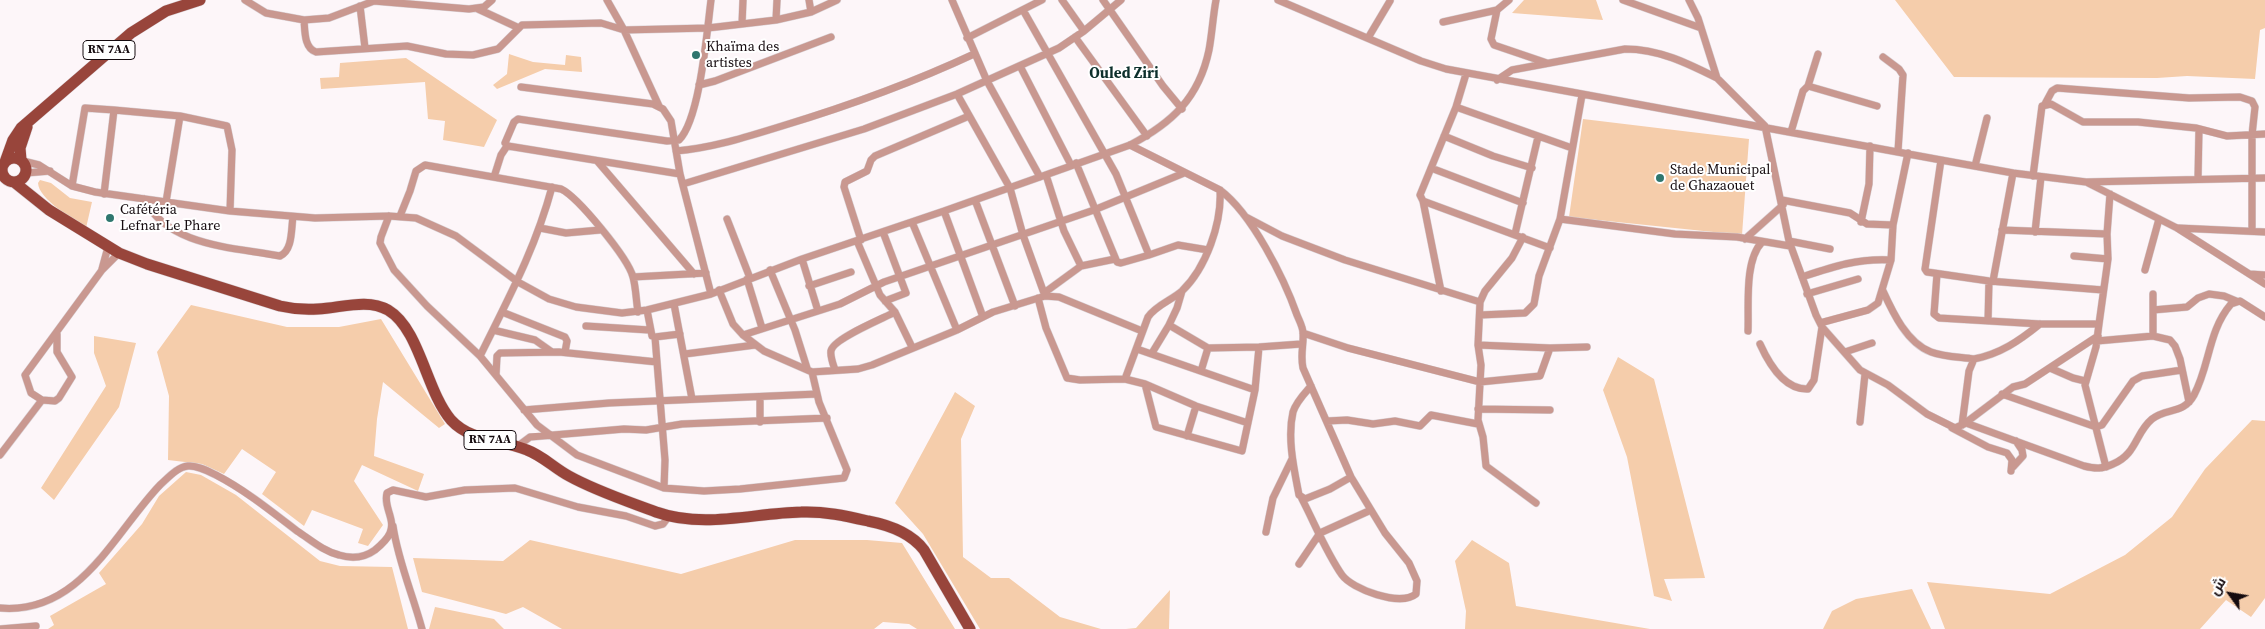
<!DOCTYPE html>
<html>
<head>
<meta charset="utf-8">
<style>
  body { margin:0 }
  #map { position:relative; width:2265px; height:629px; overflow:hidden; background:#fdf6f9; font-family:"Source Serif 4",Cairo,serif }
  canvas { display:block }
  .north { position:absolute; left:2205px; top:569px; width:50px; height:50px; -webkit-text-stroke:4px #fff; paint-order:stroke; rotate:302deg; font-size:14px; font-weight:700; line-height:20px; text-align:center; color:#150b0f }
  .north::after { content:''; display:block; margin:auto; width:18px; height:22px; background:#150b0f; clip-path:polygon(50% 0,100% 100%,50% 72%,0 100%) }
</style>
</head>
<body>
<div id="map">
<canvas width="2265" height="629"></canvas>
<div class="north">ش</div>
</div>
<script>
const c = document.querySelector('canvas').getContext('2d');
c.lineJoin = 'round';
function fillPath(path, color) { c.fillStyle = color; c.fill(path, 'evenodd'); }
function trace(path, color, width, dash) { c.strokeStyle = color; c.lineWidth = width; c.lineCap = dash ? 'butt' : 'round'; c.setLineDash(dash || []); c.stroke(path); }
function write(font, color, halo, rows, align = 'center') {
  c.font = font + ' "Source Serif 4",serif'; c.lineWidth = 4; c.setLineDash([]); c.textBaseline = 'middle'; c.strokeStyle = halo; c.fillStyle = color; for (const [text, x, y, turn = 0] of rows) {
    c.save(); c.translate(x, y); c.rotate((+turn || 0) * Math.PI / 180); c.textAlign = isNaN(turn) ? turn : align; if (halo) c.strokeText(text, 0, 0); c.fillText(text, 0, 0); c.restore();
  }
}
fillPath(new Path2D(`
  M1524 0H1596L1603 20 1512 13Z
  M1895 0H2265V28L2260 30 2255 79 2187 76 2157 78 1954 77Z
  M509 54 533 62 565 65 566 55 581 57 582 72 545 69 497 89 493 85 507 74Z
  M406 58 497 120 484 147 443 140 445 121 428 119 425 82 321 89 320 78 339 77 340 63Z
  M1583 119 1749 139 1742 235 1569 217Z
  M40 180 51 183 70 198 92 202 86 228C73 218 39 200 38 183Z
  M191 305 287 327H339L381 319 445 424 439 428 383 382 377 419 374 456 424 474 418 491 362 465 354 481 383 525 368 546 358 543 363 529 312 510 304 526 262 494 276 472 242 449 224 474 202 464 168 460 169 396 157 352Z
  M94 336 136 343 119 407 54 500 41 488 106 386 94 353Z
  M1618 357 1654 379 1705 578 1664 579 1672 601 1654 596 1627 457 1603 390Z
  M955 392 975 406 961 439 963 557 991 578H1009L1060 617 1101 629H980L923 534 895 503Z
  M2252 420 2265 421V598L2251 617 2226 600 2200 629H1945L1927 582 2050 594 2125 555 2172 517 2205 469Z
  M186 472 201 475 236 495 320 561 340 566 392 567 408 629H48L54 625 50 616 106 584 99 573 142 524 159 496Z
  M530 540 681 574 795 540H867L902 543 955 629H917L909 624 883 622 874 629H562L523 607 506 614 422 592 413 558 503 561Z
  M1472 540 1509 563 1516 606 1650 629H1465L1466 611 1455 561Z
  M1912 589 1931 629H1823L1832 611 1856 599Z
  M1170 590 1169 629H1126L1136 628Z
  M435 607 494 619 504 629H429Z`), '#f5cdab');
const street = new Path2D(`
  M245 0 266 13 304 20 329 18 374 1 469 9 484 7 492 0
  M607 0 624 30 708 28 776 20 811 12 837 0
  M809 0 811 12
  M952 0 987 81 1040 177
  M1062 0 1084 31
  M1103 0 1163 86 1182 109
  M1278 0 1421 61 1446 69 1941 160 2013 173 2086 182 2265 178
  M1623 0 1701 28
  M1689 0 1698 18 1717 78 1765 126 1789 241 1816 315 1822 327 1860 370 1888 385 1927 414 1955 428 1964 424 2013 387 2025 384 2098 336
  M360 6 365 48
  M478 9 519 28
  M1023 10 1116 174 1149 255 1121 263 1117 262 1076 163
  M1497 10 1491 39 1494 45 1547 63
  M304 20C305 31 304 48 316 52L407 46 446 54 473 55 498 49 522 25 601 23 624 30 659 106
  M776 20 777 0
  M1443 22 1497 10 1509 0
  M742 24 743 0
  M1075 37 1147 136
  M967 38 1042 0
  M1368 38 1390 1
  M1883 57 1899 69 1903 75 1898 151
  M1020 66 1071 165
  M1497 80 1512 70 1625 49C1659 49 1687 63 1717 78
  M699 85 715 81 831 37
  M1808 86 1818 54
  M521 87 653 104 663 109 671 121 680 174 711 294
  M957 94 1010 188 1023 235 1045 296
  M2045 104 2052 91 2057 88 2189 98 2240 97 2252 101 2255 107 2252 135V231
  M1456 107 1572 148
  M114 110 180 116 227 126 232 150 230 211
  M1791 132 1803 91 1808 86 1877 106
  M1444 136 1493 156 1532 168
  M1130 145 1220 190C1252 214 1284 278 1297 315 1299 320 1303 327 1303 333 1304 345 1300 354 1303 368L1351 477 1385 533 1409 563 1417 581 1416 594C1400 607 1352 589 1342 575 1326 552 1315 524 1302 499
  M676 151C713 148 746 137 782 126 848 106 912 83 974 54
  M1941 160 1925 269 1927 272 1989 281 2103 290
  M23 161 39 165 72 186 95 192 230 211 315 218 389 216 416 218 456 236 518 282 549 299 576 307 622 313 647 310 711 294 802 259 944 211 1130 145C1172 123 1199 98 1209 50 1212 34 1213 16 1216 0
  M598 162 694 274
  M1975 166 1987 118
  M1431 168 1523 203
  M26 173 50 171
  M680 174 508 146 505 143 514 122 518 119 667 141 679 140C700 119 707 31 711 0
  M1046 175 1064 231 1081 266
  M2033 176 2042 106 2051 104 2083 122H2138L2196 128 2227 136 2265 134
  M494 177 501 155 507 146
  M2198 178 2199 129
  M2088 183 2177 228 2265 284
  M683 184 864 129 957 94 1059 48 1084 31 1121 0
  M72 186 85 108 114 110 104 194
  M144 199C168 247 234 247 280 256 293 250 291 229 293 217
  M975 200 1015 306
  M1782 200 1850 213 1867 224 1893 225
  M1423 201 1550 248
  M166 202 180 116
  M944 211 983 317
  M389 216 381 237 380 243 394 270 427 306 480 356 537 425 577 455 664 488 704 491 740 489 844 478 847 470 819 402 812 372
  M400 216 410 191 416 171 425 165 561 189C578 197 628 258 633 277 636 288 636 300 638 312
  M1246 217 1282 236 1345 260 1480 302
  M727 219 750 278
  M1560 219 1675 234 1737 237 1790 246
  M912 222 957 330
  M1861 222 1869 184 1870 146
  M540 228 566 233 600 230
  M2178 228 2265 232
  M2002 230 2107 234
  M883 232 906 293 885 301
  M2035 232 2041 177
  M1515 234 1538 137
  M1523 237 1512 258 1485 291 1480 302 1478 345 1481 365 1478 420 1483 437 1486 466 1536 503
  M1745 239 1783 205
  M861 240 844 187 845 182 867 171 871 160 875 156 969 116
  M857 241 880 295 895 312 912 347
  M1789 241 1830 249
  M1149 255 1178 245 1208 250
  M2074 256 2108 259
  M802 259 818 311
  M102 269 108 247
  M770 270 795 330 807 368
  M2145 270 2159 219
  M1937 274 1934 314 1939 318 2040 324H2099L2108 259 2107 234 2110 194
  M2250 274 2265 275
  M633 277 706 273
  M1802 277C1832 267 1858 258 1891 260
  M747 279 762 328
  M1993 281 2013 173
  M809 286 851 272
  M719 290 733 324 743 335 764 351 812 372 858 369 872 365 957 330 993 312 1045 296 1059 297 1142 331
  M1182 291 1177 308 1169 325 1208 348 1259 347 1301 344
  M1441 291 1423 201 1420 195 1456 107 1466 74
  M1883 291C1893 313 1907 343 1931 352 1944 357 1960 357 1974 359
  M1044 293 1081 266 1115 259
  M1807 294 1858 279
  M1038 298 1046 328 1067 378 1080 380 1125 379 1148 317C1156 305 1172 300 1182 291 1206 268 1222 223 1220 190
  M674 304 692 399
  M647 310 652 336 655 337 680 334
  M2153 310 2187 307 2198 298 2209 294 2224 296 2236 301
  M502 312 565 337 567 341 565 352
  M1480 315 1525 313 1534 304 1539 276 1560 219 1582 95
  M1988 321 1989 281
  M1820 323 1868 310 1878 303 1891 260 1893 225 1908 153
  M2099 324 2096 347 2085 385 2106 467
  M586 326 649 330
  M493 330 535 340 552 352
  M1748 331C1749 306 1744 261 1762 242
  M1303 333 1348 348 1480 382 1540 376 1550 348
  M743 335 840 304 884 282 1094 210 1184 173
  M2153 336V294
  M655 337 657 362
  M2097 341 2153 336 2170 340 2175 346 2180 359 2189 402
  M1760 344C1769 364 1784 390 1808 389L1814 380 1822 327
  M1478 345 1550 348 1587 347
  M1137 349 1255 390
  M1845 352 1872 343
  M1152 353 1169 325
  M685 354 755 345
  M480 356C508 299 535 250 552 187
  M2050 368 2073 378 2085 381
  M835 370C833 364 830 356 831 351 832 339 884 318 895 312
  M1201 371 1208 348
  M496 375 497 356 500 353 559 352 657 362 665 460 664 488
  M1125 379 1145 384 1196 406 1248 423
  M1145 384 1156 427 1242 451 1255 390 1259 347
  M1311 386C1304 394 1296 402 1293 412 1287 438 1294 469 1299 495L1305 499 1330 489 1351 477
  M2002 394 2096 427 2102 425 2133 381 2142 376 2182 370
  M42 400 31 393 25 375 102 270 119 253
  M1478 409 1550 410
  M524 410 609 403 817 394
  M1327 421 1347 420 1373 424 1395 421 1420 426 1431 415 1478 424
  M760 422V397
  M1860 422 1865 374
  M1966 423 2084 466C2096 469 2102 469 2113 464 2137 454 2135 433 2152 419 2167 407 2183 415 2194 395 2210 365 2208 331 2231 304L2240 301 2265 317
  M1962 425 1969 371 1974 359C2000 354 2019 341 2040 324
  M1952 428 1988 447 2007 453 2012 460 2011 471
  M1187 436 1196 406
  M518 446 530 437 624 429 646 430 682 424 827 418
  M0 455 42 400 55 401 59 398 72 377 57 352V334
  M2013 467 2023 456 2022 450 2016 441
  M393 526C398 561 413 595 422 629
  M1266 532 1273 498 1292 459
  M1299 564 1320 533 1371 510
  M0 608C80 615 114 533 160 485 168 478 177 467 188 466 197 465 208 471 216 475 245 490 271 511 297 531 311 540 323 551 339 555 352 559 364 558 375 550 381 545 387 540 390 533 396 519 383 507 387 493L393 490 426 497 465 490 515 488 578 507 626 516 655 526 663 524 669 516
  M0 629 36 626`);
const primary = new Path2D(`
  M2 170a12 12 0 1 1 24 0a12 12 0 1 1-24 0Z
  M21 160 20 148 27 127
  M5 162 13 140 21 128 131 33 166 11 200 0
  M14 182 49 210 119 253 147 264 280 306C293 309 305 310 318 309 341 308 367 298 388 310 420 329 426 391 451 420 471 442 502 439 527 450 543 456 554 468 569 476 596 491 627 501 656 512 704 529 753 513 801 512 824 511 846 516 868 521 889 525 911 533 924 550L970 629`);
trace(street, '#d8d0d4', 8);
trace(primary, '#d8d0d4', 12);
trace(street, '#c99890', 7);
trace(primary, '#98453b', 11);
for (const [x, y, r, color] of [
  [696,55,5,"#2f776f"],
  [1660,178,5,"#2f776f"],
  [110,218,5,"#2f776f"]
]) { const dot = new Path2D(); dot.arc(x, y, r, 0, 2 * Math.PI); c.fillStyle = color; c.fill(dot); trace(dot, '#fff', 2); }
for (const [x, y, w] of [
  [109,50,52],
  [490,440,52]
]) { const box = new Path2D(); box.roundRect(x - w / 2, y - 9.5, w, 19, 4); c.fillStyle = '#fff'; c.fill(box); trace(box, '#150b0f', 1); }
write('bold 12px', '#150b0f', null, [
  ["RN 7AA",109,50],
  ["RN 7AA",490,440]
]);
write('14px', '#150b0f', '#fff', [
  ["Khaïma des",706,47],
  ["artistes",706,63],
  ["Stade Municipal",1670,170],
  ["de Ghazaouet",1670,186],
  ["Cafétéria",120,210],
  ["Lefnar Le Phare",120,226]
], 'left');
write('bold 15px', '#0d302c', '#fff', [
  ["Ouled Ziri",1124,74]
]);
</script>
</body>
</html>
